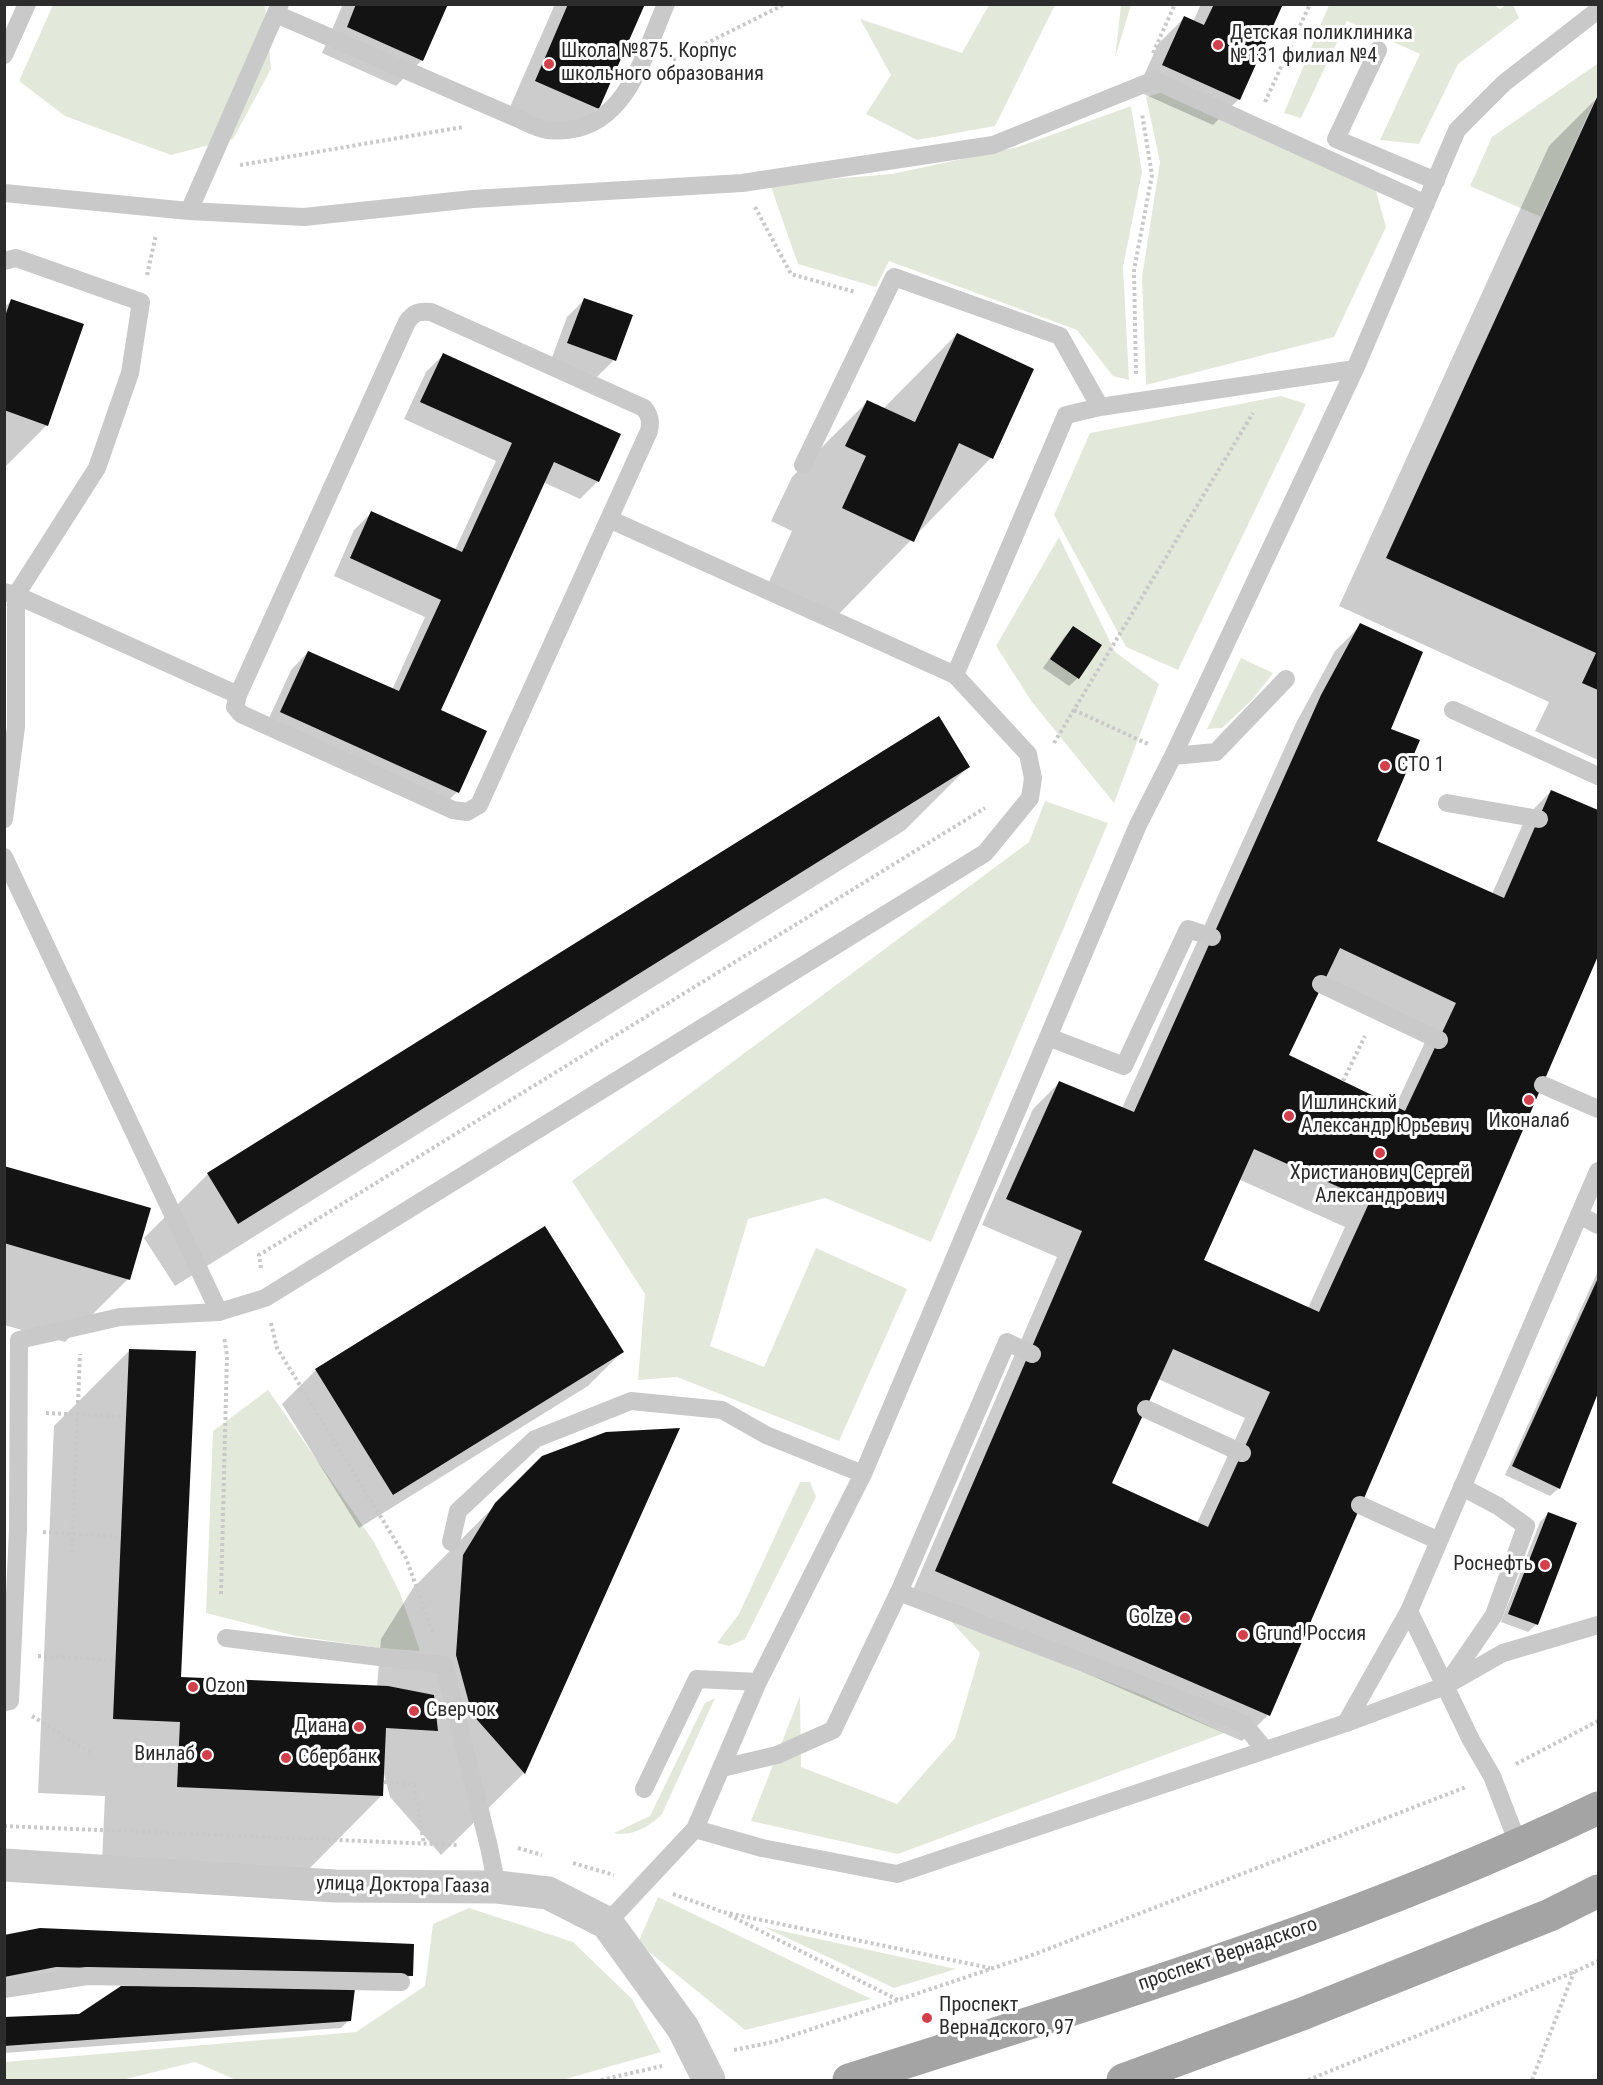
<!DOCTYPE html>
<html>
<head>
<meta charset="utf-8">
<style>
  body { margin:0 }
  #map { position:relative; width:1603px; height:2085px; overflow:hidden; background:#fff; font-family:"Roboto Condensed",sans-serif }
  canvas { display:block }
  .frame { position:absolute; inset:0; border:6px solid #2c2c2c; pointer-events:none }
</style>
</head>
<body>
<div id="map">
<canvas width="1603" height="2085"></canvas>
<div class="frame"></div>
</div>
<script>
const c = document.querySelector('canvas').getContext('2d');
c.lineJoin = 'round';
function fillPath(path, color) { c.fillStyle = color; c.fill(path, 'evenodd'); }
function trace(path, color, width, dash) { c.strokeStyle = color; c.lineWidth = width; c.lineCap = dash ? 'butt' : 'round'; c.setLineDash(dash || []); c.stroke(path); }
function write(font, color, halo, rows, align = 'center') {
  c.font = font + ' "Roboto Condensed",sans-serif'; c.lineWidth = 6; c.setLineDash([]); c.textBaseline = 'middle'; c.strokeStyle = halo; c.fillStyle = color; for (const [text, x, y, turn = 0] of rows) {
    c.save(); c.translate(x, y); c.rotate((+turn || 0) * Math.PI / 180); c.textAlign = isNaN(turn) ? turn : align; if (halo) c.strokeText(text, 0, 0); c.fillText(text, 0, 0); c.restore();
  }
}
fillPath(new Path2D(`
  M53 5H265L271 69 233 139 171 155 65 116 19 81Z
  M989 5H1055L995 126 917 140 866 114 891 75 860 19 962 53Z
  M1121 5H1131L1115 58Z
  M1494 5 1500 9 1506 5H1513L1519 18 1458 64 1419 144 1380 140 1420 54 1347 21 1301 118 1284 113 1329 5Z
  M1597 64 1598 97H1596L1541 217 1470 186 1492 137Z
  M1163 92 1376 191 1386 227 1334 337 1146 385 1142 277 1160 162 1146 97Z
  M1131 106 1142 172 1123 267 1129 380 1113 376 1077 330 889 261 876 287 798 264 770 184 892 174 1018 147Z
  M1281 396 1306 404 1178 670 1126 647 1054 515 1090 433Z
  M1059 537 1115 652 1159 684 1114 803 1032 702 996 646Z
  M1241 658 1273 673 1252 700 1222 728 1207 729Z
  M1045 801 1108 823 931 1242 825 1198 748 1219 710 1346 764 1367 816 1248 907 1289 839 1441 677 1377 638 1380 645 1294 572 1181 1029 842Z
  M268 1390 374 1542 400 1593 420 1651 379 1648 296 1636 206 1613 213 1431Z
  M800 1482H810L816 1497 745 1639 729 1646 717 1643 739 1614Z
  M925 1593 1224 1733 898 1854 751 1821 800 1696 801 1767 897 1804 955 1738 980 1653Z
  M715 1698 662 1814C651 1826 632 1837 614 1833L650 1816 705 1703Z
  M658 1897 871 1999 745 2030 638 1943Z
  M469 1908 573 1942 632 1999 661 2052 562 2080H236L195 2062 122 2080H5V2062L356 2032 425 1986 433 1924Z
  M764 1927 956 1969 894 1988Z`), '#e2e9db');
fillPath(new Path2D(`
  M343 4H446L422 60 396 86 322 53Z
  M555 4H644L598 108 572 134 510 107Z
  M1201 4H1282L1239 99 1213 125 1137 91 1158 44 1184 18 1193 22Z
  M1597 98 1598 99V760L1535 731 1549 702 1339 606 1549 146Z
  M12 300 47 425 4 468V308Z
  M584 300 614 360 597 377 551 360 567 317Z
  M957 334 991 458 837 616 768 584 792 531 771 521 792 477 867 402 883 409Z
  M443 355 619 435 598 481 580 499 543 482 439 711 457 792 440 809 264 729 291 670 308 652 392 690 425 617 334 576 354 530 371 513 455 550 496 461 404 419 426 372Z
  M1361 625 1389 730 1375 842 1492 894 1526 817 1551 791 1598 812V952L1268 1715 1242 1741 910 1597 1057 1257 982 1225 1033 1109 1059 1083 1122 1108 1296 723 1335 651ZM1323 978 1431 1029 1395 1107 1287 1056ZM1238 1179 1345 1227 1308 1308 1202 1261ZM1158 1379 1245 1418 1197 1523 1110 1484Z
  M1074 628 1078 678 1069 686 1043 668 1065 636Z
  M938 718 968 767 905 830 175 1286 144 1238 208 1174Z
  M4 1167 128 1279 65 1342 4 1325Z
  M544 1228 622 1352 588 1386 359 1528 282 1404 316 1370Z
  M1598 1271V1389L1559 1488 1550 1496 1505 1475Z
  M130 1350 180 1678 377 1687 381 1639 413 1588 543 1457 678 1430 524 1773 441 1855 390 1797 384 1774 382 1795 307 1871 102 1862 105 1796 38 1793 54 1426Z
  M1548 1514 1537 1624 1528 1632 1501 1622 1540 1522Z
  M4 1937 411 1975 403 1983H4Z
  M4 2019 349 2020 341 2028 4 2053Z`), '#0003');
fillPath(new Path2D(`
  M356 4H448L423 61 347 27Z
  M568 4H645L599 109 535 81Z
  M1214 4H1283L1240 100 1162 65 1184 16 1204 25Z
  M1597 97H1598V690L1582 683 1596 653 1386 558Z
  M584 298 633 315 616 361 567 343Z
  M11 299 84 324 48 426 4 410V319Z
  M957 333 1034 369 993 459 959 443 914 542 842 508 866 456 845 446 867 400 915 422Z
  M443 353 621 434 599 482 554 462 441 710 487 731 459 793 280 712 308 651 399 691 441 600 350 558 371 511 462 552 512 443 420 402Z
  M1360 623 1423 652 1391 729 1420 740 1377 841 1504 898 1551 790 1598 810V956L1270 1716 935 1571 1082 1231 1006 1199 1059 1081 1134 1112 1321 695ZM1340 948 1456 1003 1405 1111 1289 1055ZM1254 1149 1370 1201 1319 1312 1204 1260ZM1173 1349 1270 1392 1208 1527 1112 1483Z
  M1073 626 1102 645 1079 679 1050 659Z
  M939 716 970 767 238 1224 207 1173Z
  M4 1166 151 1208 130 1280 4 1243Z
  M545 1226 624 1352 393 1495 315 1369Z
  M1598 1278V1393L1560 1489 1512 1466Z
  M129 1349 196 1351 181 1677 388 1686 434 1695 438 1731 386 1728 383 1796 177 1787 180 1722 113 1719Z
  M680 1428 525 1774 472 1714 456 1655 463 1555 495 1503 542 1456 606 1432Z
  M1548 1512 1577 1523 1538 1625 1508 1614Z
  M40 1928 414 1944 413 1976 56 1967 4 1977V1935Z
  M121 1986 355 1988 351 2021 4 2046V2017L79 2014Z`), '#131313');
trace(new Path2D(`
  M1153 53 1175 4
  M673 60 785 4
  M1265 102 1310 4
  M240 165 463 127
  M755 207 791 274 855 292
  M147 275 156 235
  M1136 374 1134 270 1152 175 1142 114
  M1074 710 1148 744
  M1054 743 1253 413
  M1343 1081 1365 1036
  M261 1268 259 1255 985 808
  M271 1323 277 1348 406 1558 434 1636
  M46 1413 126 1417
  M43 1532 121 1537
  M72 1553 80 1354
  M221 1594 227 1355 224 1337
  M38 1656 115 1660
  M32 1716 91 1753
  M1516 1764 1598 1721
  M384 1782 414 1785 424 1844
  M4 1826 459 1845
  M518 1848 542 1855
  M573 1863 614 1875
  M673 1894 723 1912 990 1968
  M729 1915 898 2000
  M734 2050 773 2042 1035 1954 1466 1787
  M601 2080 662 2066
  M1308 2080 1574 1972 1598 1961
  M1532 2080 1574 1972`), '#c9c9c9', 4, [3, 3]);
trace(new Path2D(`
  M276 14 514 117C524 121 537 129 548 130 624 138 642 59 666 4
  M1378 50 1336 139 1436 181
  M4 55 27 4
  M4 193 189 211 304 217 473 199 742 183 993 145 1154 80 1426 204
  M189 211 280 4
  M4 261 16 258 141 302 130 373 97 468 16 595V727L4 819
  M803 465 894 277 1060 336 1100 407
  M609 519 955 675
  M4 592 16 595 238 695 407 322C414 312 419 311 431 312L644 408C650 416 651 421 649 431L479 805 467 812 453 810 241 714 235 707 238 695
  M1453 710 1598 776
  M1173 756 1216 752 1286 679
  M1447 803 1539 819
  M4 857 219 1312 120 1317 19 1340 18 1530 10 1701 4 1702
  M1321 984 1439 1040
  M1048 1037 1124 1066 1188 929 1212 937
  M1543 1085 1598 1109
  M1579 1215 1598 1225
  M219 1312 265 1298 985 853 1030 798 1033 778 1028 754 955 675 1066 415 1100 407 1355 369
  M1032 1354 1007 1342 899 1592 1244 1724 1265 1750
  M1146 1409 1242 1453
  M1360 1505 1439 1541
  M451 1542 458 1511 535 1439 631 1401 722 1410 766 1435 863 1474
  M1409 1611 1471 1740 1492 1776 1519 1846
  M226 1638 444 1665 489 1847 497 1887
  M1448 1682 1494 1615 1526 1526 1498 1506 1462 1487
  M1346 1723 1445 1686 1503 1653 1598 1625
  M722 1768 777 1755 833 1730 899 1592
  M644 1789 697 1679 758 1682
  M695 1829 762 1848 897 1874 1346 1723 1409 1611 1598 1171
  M607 1923 695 1829 758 1682 863 1474 1138 825 1173 756 1355 369 1457 130 1504 83 1598 10
  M4 1989 87 1976 401 1982`), '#c9c9c9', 18);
trace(new Path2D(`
  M4 1865 335 1886 497 1887 548 1893 607 1923 683 2028 709 2080`), '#c9c9c9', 33);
trace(new Path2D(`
  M849 2080C1102 2000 1359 1923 1598 1808
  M1123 2080 1302 2014 1550 1915 1598 1891`), '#a4a4a4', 33);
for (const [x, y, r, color] of [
  [1218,45,6,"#d2404c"],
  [549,64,6,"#d2404c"],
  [1385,766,6,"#d2404c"],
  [1529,1100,6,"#d2404c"],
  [1289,1116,6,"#d2404c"],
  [1380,1153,6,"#d2404c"],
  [1545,1565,6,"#d2404c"],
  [1185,1618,6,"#d2404c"],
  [1243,1635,6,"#d2404c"],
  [193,1687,6,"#d2404c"],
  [414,1711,6,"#d2404c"],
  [359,1727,6,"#d2404c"],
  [207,1755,6,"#d2404c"],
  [286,1758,6,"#d2404c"],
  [927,2018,6,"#d2404c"]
]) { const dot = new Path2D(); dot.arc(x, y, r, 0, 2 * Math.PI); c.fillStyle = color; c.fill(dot); trace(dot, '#fff', 2); }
write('20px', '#2c2c2c', '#fff', [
  ["Детская поликлиника",1230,34],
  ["№131 филиал №4",1230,57],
  ["Школа №875. Корпус",561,52],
  ["школьного образования",561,75],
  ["СТО 1",1397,766],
  ["Ишлинский",1301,1104],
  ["Александр Юрьевич",1301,1127],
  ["Иконалаб",1529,1122,"center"],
  ["Христианович Сергей",1380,1174,"center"],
  ["Александрович",1380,1197,"center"],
  ["Роснефть",1533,1565,"right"],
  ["Golze",1173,1618,"right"],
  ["Grund Россия",1255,1635],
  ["Ozon",205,1687],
  ["Сверчок",426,1711],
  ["Диана",347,1727,"right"],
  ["Винлаб",195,1755,"right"],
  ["Сбербанк",298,1758],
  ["Проспект",939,2006],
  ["Вернадского, 97",939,2029]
], 'left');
write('20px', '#2c2c2c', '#fff', [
  ["улица Доктора Гааза",403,1886,1],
  ["проспект Вернадского",1228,1955,-19]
]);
</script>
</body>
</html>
